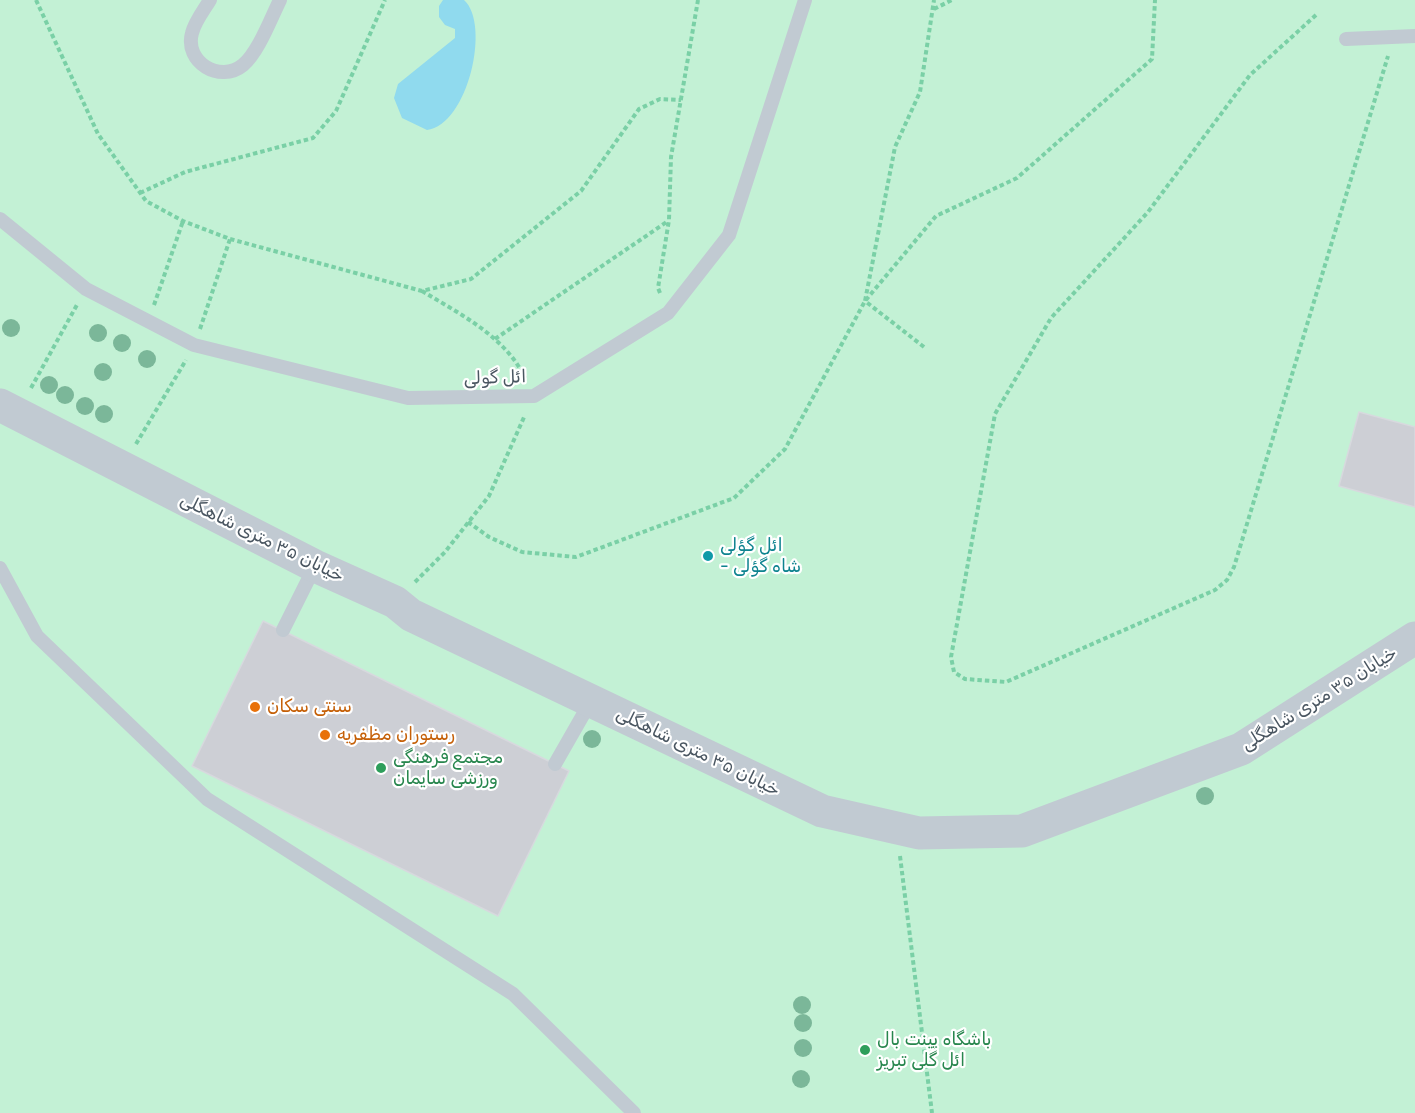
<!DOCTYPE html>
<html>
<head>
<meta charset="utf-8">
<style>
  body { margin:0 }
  canvas { display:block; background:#f5f3f3 }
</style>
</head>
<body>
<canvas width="1415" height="1113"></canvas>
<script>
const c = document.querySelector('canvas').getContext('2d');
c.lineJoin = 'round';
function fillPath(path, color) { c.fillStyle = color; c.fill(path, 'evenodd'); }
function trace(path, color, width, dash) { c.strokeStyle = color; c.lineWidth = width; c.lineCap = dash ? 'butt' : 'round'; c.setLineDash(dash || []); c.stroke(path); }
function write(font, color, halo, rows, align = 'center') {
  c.font = font + ' Rubik,Cairo,sans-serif'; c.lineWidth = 4.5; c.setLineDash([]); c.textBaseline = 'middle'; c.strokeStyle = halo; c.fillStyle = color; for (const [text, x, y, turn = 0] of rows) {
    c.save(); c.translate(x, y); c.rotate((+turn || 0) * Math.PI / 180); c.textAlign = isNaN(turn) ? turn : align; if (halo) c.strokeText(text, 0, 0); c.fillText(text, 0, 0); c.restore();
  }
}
fillPath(new Path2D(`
  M0 0H1415V1113H0Z`), '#c3f1d5');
fillPath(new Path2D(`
  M443 0H464C491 24 468 125 427 130L402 118 394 98 398 84 455 38V29L445 25 439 17V6Z`), '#90daee');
const building = new Path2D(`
  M1359 412 1415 427V507L1339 486Z
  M263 621 569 771 498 916 192 766Z`);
fillPath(building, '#cdcfd5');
trace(building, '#d7d9de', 1.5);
trace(new Path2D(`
  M36 0 98 134 146 201 183 221 230 239 422 291 471 279 581 191 639 109 660 99 681 100
  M934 9 952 0
  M1316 15 1250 75 1148 212 1051 318 995 414 951 657 954 672 965 679 1006 682 1215 590 1227 580 1234 567 1388 56
  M140 193 185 172 313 138 336 111 385 0
  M422 291C460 314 506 337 525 378
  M660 293 658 288 669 220 671 157 698 0
  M154 305 183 221
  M200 329 230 239
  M495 339 668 221
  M924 347 865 301 895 147 920 92 934 0
  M31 388 78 303
  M136 444 186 360
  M468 522 489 537 522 552 576 557 734 498 785 449 865 301 936 216 1017 178 1152 59 1155 0
  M415 582 445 552 489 496 525 415
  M900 856 932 1113`), '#7ad0a6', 4, [4.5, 3]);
trace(new Path2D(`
  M210 0C204 10 195 21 192 33 184 62 220 84 243 65 258 53 271 18 280 0
  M1346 39 1415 36
  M0 219 86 289 194 345 408 398 534 396 668 313 729 235 805 0
  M0 568 37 636 207 799 513 994 634 1113
  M283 630 315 566
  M555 764 591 701`), '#c1cad2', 14);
trace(new Path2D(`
  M0 405 315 566 395 602 411 615 822 811 919 833 1022 831 1241 749 1415 638`), '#c1cad2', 33);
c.fillStyle = '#7bb799';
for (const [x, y] of [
  [11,328],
  [98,333],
  [122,343],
  [147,359],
  [103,372],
  [49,385],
  [65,395],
  [85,406],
  [104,414],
  [592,739],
  [1205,796],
  [802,1005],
  [803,1023],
  [803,1048],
  [801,1079]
]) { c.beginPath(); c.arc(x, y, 9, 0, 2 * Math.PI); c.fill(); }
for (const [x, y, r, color] of [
  [708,556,6,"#0f9aa8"],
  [255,707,6,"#e8710a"],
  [325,735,6,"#e8710a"],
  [381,768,6,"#2e9e5b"],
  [865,1050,6,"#2e9e5b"]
]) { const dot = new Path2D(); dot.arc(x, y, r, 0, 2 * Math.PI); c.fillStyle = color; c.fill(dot); trace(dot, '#fff', 2); }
write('18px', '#4a5661', '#fff', [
  ["ائل گولی",495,378,-2],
  ["خیابان ۳۵ متری شاهگلی",262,538,26],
  ["خیابان ۳۵ متری شاهگلی",1319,699,-32],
  ["خیابان ۳۵ متری شاهگلی",698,752,26]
]);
write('18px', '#0d838f', '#fff', [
  ["ائل گؤلی",720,546],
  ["- شاه گؤلی",720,567]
], 'left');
write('18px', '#c56008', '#fff', [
  ["سنتی سکان",267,707],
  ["رستوران مظفریه",337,735]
], 'left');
write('18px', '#27864d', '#fff', [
  ["مجتمع فرهنگی",393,758],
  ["ورزشی سایمان",393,779],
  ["باشگاه پینت بال",877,1040],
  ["ائل گلی تبریز",877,1061]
], 'left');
</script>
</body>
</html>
